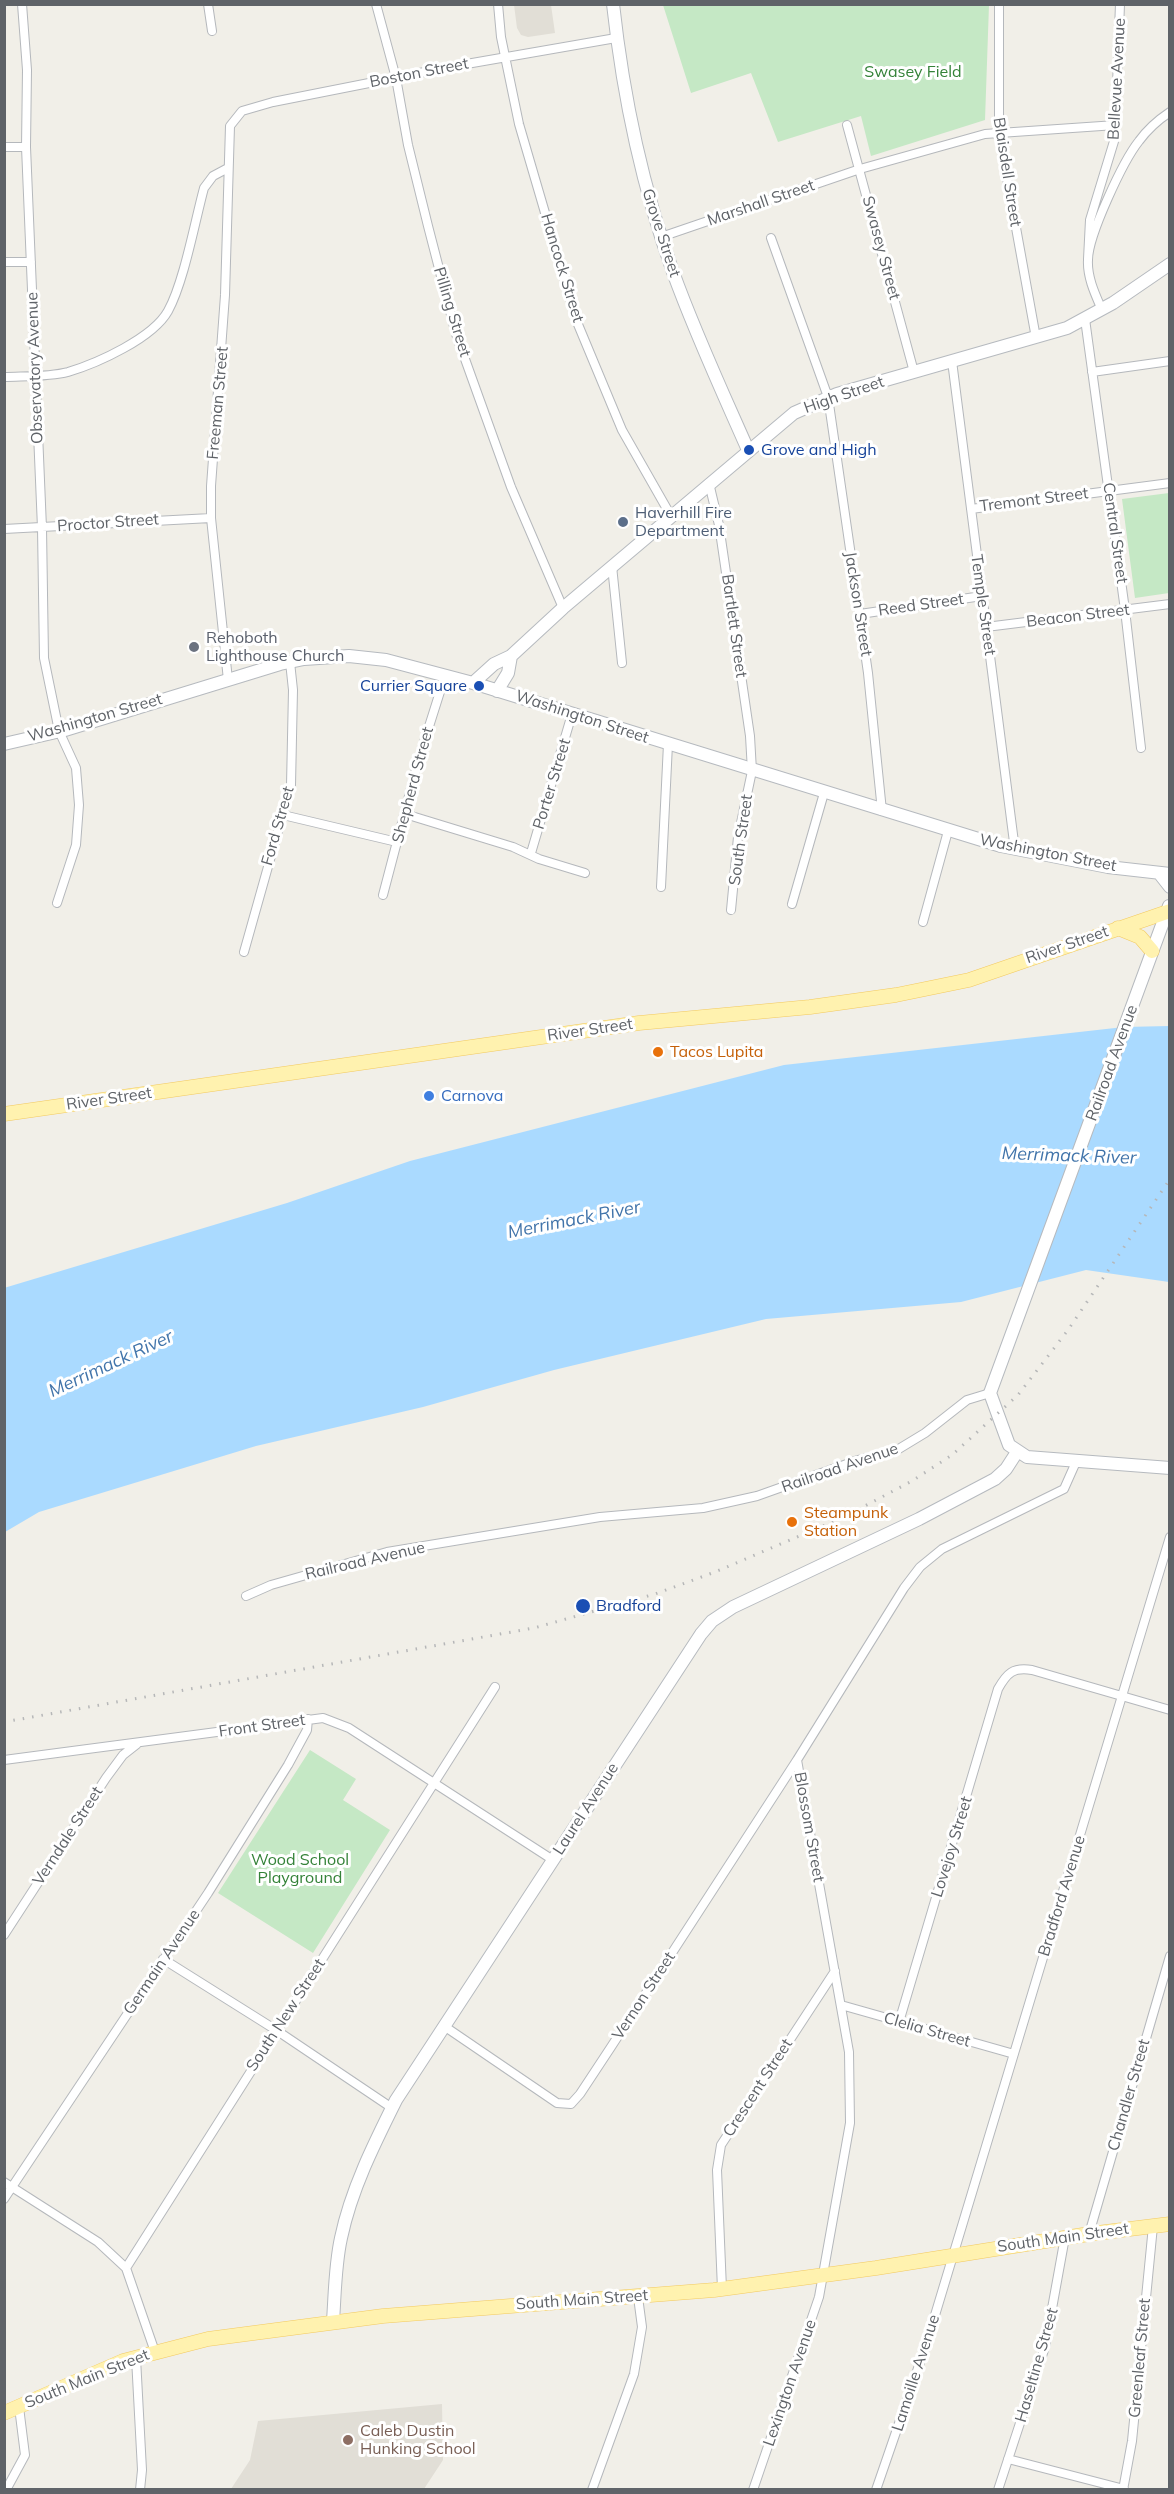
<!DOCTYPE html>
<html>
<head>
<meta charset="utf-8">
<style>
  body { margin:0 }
  #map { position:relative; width:1174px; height:2494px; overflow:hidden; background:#f1efe8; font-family:Mulish,sans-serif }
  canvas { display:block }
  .frame { position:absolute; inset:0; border:6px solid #5f6368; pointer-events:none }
</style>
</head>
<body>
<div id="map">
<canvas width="1174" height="2494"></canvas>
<div class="frame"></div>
</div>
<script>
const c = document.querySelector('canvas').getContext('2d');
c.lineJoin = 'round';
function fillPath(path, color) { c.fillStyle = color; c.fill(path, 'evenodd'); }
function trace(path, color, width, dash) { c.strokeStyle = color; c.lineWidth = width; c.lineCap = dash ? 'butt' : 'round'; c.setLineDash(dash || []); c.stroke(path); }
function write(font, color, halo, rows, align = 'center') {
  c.font = font + ' Mulish,sans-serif'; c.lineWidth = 6; c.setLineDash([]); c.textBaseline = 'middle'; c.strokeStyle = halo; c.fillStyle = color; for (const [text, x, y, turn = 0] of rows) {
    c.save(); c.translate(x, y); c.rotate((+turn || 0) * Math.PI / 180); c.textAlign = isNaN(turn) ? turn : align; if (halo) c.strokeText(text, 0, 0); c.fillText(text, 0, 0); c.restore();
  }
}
fillPath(new Path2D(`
  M514 5H551L555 33 528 37 521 35 517 28Z
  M442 2404 443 2460 424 2489H231L250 2460 258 2421Z`), '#e1ded6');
fillPath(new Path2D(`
  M663 5H989L985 120 871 156 861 116 778 142 751 73 691 93Z
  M1169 493V593L1135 598 1122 499Z
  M310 1750 356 1779 343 1800 390 1830 313 1953 218 1893Z`), '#c5e8c5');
fillPath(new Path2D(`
  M1169 1026V1282L1086 1270 961 1302 766 1319 554 1370 423 1407 256 1446 39 1512 5 1532 4 1288 287 1203 410 1161 784 1065 1124 1027Z`), '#aadaff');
const street = new Path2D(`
  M22 4 27 70 26 147 42 528 44 658 59 731 76 768 79 805 76 845 57 903
  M208 4 212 31
  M376 4 396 78 408 145 428 226 456 334 511 487 563 608
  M498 4 501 37 519 124 577 322 622 430 671 516
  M999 4V134L1036 338
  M847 125 914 372
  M4 147H26
  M661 237 860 169 985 134 1116 125
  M771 238 828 397 868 673 882 811
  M1088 259 1090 220 1115 138 1120 4
  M4 262H31
  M1102 310C1095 294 1087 277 1088 260 1088 236 1123 161 1139 141 1147 130 1158 120 1170 112
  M1085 319 1125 610 1141 748
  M952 361 1015 850
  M1092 372 1170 361
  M4 377C25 376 49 377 68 372 98 363 153 338 168 311 184 282 195 221 204 188L213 176 228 168
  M709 483 719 525 750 736 752 771 738 837 731 910
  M971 509 1170 483
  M4 529 211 518
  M612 566 622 663
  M860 614 982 596
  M986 627 1170 604
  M228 680 211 518V486L225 295 230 126 242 111 273 102 455 66 616 38
  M405 814 513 847 539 859 585 873
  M283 815 397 842
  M531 853 572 714
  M661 887 668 744
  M383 895 419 758 445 676
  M792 904 824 793
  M923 922 948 831
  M244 952 291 785 293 690 290 662
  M246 1596 271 1585 387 1552 600 1517 703 1508 757 1496 858 1460 897 1450 925 1433 967 1400 990 1393
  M4 1760 323 1718 349 1728 553 1860
  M4 1935 106 1778 123 1755 137 1744
  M163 1959 276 2030 392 2108
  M841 2005 1014 2054
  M899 2022 998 1689C1007 1673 1013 1667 1032 1670L1170 1710
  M444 2026 557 2103 571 2104 580 2094 611 2047 797 1760
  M4 2182 98 2242 126 2268
  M4 2199 208 1893 288 1765 307 1730 308 1719
  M1089 2234 1170 1956
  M722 2289 717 2170 721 2145 835 1971
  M155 2352 126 2268 495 1687
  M136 2358 142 2470 140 2490
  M1008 2459 1124 2489
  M6 2490 25 2455 19 2407
  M592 2490 634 2374 642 2327 638 2297
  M753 2490 819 2297 850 2123 849 2052 797 1760 904 1588 920 1567 942 1549 1064 1489 1076 1462
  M876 2490 926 2345 1170 1537
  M998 2490 1045 2347 1065 2237
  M1123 2490 1132 2441 1153 2226`);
const secondary = new Path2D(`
  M613 4C623 95 642 186 673 272 695 333 722 391 748 450
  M473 683 494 664 511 656 563 608 794 413 837 394 1067 328 1113 303 1170 264
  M497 691 508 673 511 656
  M4 744 65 730 280 664 304 659 349 656 386 660 473 683 1001 846 1108 867 1170 874
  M1159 873 1170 887
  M1169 906 990 1393 1009 1445 1027 1457 1170 1468
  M333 2321C335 2293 335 2265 341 2238 351 2190 374 2144 396 2100L701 1634 712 1621 733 1607 919 1519 995 1479 1006 1469 1017 1452`);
const primary = new Path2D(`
  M1118 928 1140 937 1152 951
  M4 1114 639 1023 810 1007 896 995 969 980 1170 911
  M4 2413 123 2361 208 2339 383 2316 714 2290 876 2268 1089 2234 1170 2224`);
trace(street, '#b5b8bc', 10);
trace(secondary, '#b6babf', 14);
trace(primary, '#f2c960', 15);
trace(street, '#fff', 8);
trace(secondary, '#fff', 12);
trace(primary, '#fff2af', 14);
trace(new Path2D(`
  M4 1722 534 1628 655 1594 715 1572 844 1517 912 1481 952 1455 1018 1395 1068 1330 1170 1179`), '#b6b7b8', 3, [1.5, 8]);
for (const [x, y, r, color] of [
  [749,450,6,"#1a4fb4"],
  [623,522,6,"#5c6f8a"],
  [194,647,6,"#6b7280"],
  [479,686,6,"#1a4fb4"],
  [658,1052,6,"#e8710a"],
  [429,1096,6,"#3f7fe0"],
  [792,1522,6,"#e8710a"],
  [583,1606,8,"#1a4fb4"],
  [348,2440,6,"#8d6e63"]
]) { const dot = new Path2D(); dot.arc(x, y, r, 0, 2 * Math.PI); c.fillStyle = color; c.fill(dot); trace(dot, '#fff', 2); }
write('16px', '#348238', '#fff', [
  ["Swasey Field",913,72],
  ["Wood School",300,1860],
  ["Playground",300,1878]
]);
write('16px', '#5f6368', '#fff', [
  ["Boston Street",419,73,-11],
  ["Bellevue Avenue",1117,79,-87],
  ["Blaisdell Street",1007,172,81],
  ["Marshall Street",761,203,-19],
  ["Grove Street",661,233,72],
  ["Swasey Street",881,248,75],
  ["Hancock Street",562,268,73],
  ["Pilling Street",452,312,73],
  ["Observatory Avenue",35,368,-92],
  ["High Street",844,395,-19],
  ["Freeman Street",218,403,-85],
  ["Tremont Street",1034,500,-7],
  ["Proctor Street",108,523,-4],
  ["Central Street",1115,533,82],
  ["Jackson Street",858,604,81],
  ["Reed Street",921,605,-8],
  ["Temple Street",983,605,82],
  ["Beacon Street",1078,616,-7],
  ["Bartlett Street",734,626,82],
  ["Washington Street",582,717,18],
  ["Washington Street",95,718,-16],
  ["Porter Street",552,784,-73],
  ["Shepherd Street",413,785,-75],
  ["Ford Street",278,826,-74],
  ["South Street",741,840,-82],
  ["Washington Street",1048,853,11],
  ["River Street",1067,945,-19],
  ["River Street",590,1030,-8],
  ["Railroad Avenue",1112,1063,-70],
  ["River Street",109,1099,-8],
  ["Railroad Avenue",840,1468,-19],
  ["Railroad Avenue",365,1561,-13],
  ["Front Street",262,1726,-8],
  ["Laurel Avenue",586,1809,-57],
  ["Blossom Street",809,1827,80],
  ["Verndale Street",68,1836,-57],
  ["Lovejoy Street",952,1847,-73],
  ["Bradford Avenue",1062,1896,-73],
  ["Germain Avenue",162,1962,-56],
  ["Vernon Street",644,1996,-57],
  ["South New Street",286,2015,-57],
  ["Clelia Street",927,2030,16],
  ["Crescent Street",758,2088,-57],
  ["Chandler Street",1129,2095,-74],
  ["South Main Street",1063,2238,-8],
  ["South Main Street",582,2300,-4],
  ["Greenleaf Street",1140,2358,-85],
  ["Haseltine Street",1037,2365,-74],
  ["Lamoille Avenue",916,2373,-72],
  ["South Main Street",87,2379,-22],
  ["Lexington Avenue",790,2383,-71]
]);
write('16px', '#164399', '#fff', [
  ["Grove and High",761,450],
  ["Currier Square",467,686,"right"],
  ["Bradford",596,1606]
], 'left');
write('16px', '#4e5e75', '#fff', [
  ["Haverhill Fire",635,513],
  ["Department",635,531]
], 'left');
write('16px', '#5b616d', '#fff', [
  ["Rehoboth",206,638],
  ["Lighthouse Church",206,656]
], 'left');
write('16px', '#c56008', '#fff', [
  ["Tacos Lupita",670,1052],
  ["Steampunk",804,1513],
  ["Station",804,1531]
], 'left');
write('16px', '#366cbe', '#fff', [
  ["Carnova",441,1096]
], 'left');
write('16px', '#785e54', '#fff', [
  ["Caleb Dustin",360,2431],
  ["Hunking School",360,2449]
], 'left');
write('italic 18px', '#4174aa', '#fff', [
  ["Merrimack River",1069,1156,2],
  ["Merrimack River",574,1220,-11],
  ["Merrimack River",111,1364,-25]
]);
</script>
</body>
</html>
